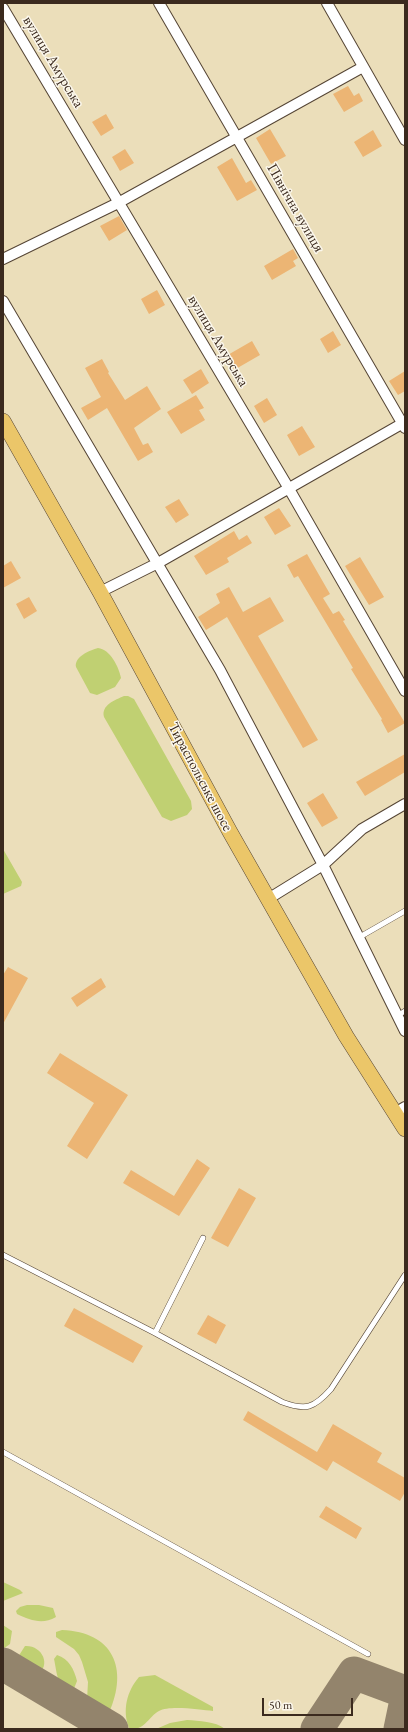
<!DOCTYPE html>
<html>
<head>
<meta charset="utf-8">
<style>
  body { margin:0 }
  #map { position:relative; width:408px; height:1732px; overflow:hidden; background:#ebdeba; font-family:"EB Garamond",serif }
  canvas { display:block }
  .frame { position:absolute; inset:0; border:4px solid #3b2a1e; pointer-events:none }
  .scale { position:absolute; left:262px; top:1698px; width:91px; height:18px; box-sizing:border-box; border:2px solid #3b2a1e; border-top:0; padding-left:5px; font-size:12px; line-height:14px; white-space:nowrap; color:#3b2a1e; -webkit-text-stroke:3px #fbf7ec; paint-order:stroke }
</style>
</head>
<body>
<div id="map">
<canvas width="408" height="1732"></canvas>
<div class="frame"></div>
<div class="scale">50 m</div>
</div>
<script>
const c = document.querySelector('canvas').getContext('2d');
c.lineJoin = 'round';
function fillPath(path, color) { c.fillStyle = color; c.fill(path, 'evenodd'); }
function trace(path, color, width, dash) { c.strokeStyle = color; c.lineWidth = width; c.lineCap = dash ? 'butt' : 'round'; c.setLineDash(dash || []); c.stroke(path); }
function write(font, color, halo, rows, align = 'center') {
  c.font = font + ' "EB Garamond",serif'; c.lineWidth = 3; c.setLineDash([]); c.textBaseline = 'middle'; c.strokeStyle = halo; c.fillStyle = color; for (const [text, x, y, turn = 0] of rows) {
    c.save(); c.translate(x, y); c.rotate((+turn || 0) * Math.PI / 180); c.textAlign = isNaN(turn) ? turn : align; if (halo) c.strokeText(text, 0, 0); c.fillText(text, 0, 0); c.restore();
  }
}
fillPath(new Path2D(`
  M98 648C110 649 119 667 121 678L115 687 97 695 90 693 76 667C74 657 90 650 98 648Z
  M124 696H128L134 699 191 801 192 809 187 815 171 821 162 817 104 717C101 705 115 700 124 696Z
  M3 849 22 882 21 886 3 894Z
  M3 1582 20 1590 23 1593 3 1601Z
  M27 1605H39L53 1608 56 1617C42 1625 30 1620 17 1614L16 1611 20 1607Z
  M3 1625 12 1631 10 1644 3 1649Z
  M62 1630C113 1632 129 1668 109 1713L104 1715 91 1707 87 1700 88 1682 82 1662 79 1655 74 1649 56 1637V1632Z
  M25 1646C42 1645 52 1665 37 1675L19 1667 18 1657Z
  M57 1655C69 1659 74 1669 77 1681L71 1696C57 1687 57 1673 54 1659Z
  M155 1675 213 1707V1711C201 1710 170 1705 159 1711 148 1717 144 1732 129 1728 122 1710 127 1691 139 1677Z
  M187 1720C199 1721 215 1721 225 1729H156L170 1723Z`), '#c0d072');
trace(new Path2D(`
  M3 1664 112 1729
  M317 1729 354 1673 405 1692
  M400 1729 405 1705`), '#93846c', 33);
fillPath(new Path2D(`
  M348 86 354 96 359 93 363 101 344 112 333 94Z
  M106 114 114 128 101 136 92 122Z
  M270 129 286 156 271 164 256 138Z
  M373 130 382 146 363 157 354 142Z
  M125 149 134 163 120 171 112 157Z
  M232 158 246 183 251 180 257 190 237 201 217 167Z
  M119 216 127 230 109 241 100 226Z
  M293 249 298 258 293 261 296 266 272 280 264 266Z
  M157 290 165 305 149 314 141 299Z
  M333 331 341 345 328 353 320 339Z
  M252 341 260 355 234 370 226 356Z
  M102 359 109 372 108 373 125 400 147 386 161 409 134 428 143 445 148 443 153 452 138 461 107 408 88 420 81 408 101 397 85 368Z
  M201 369 209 383 192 394 183 380Z
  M405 371V391L398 395 389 381Z
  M196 395 204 408 199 410 205 420 181 434 167 412Z
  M267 398 277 415 264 423 254 406Z
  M302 426 315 447 299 456 287 435Z
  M179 499 189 515 176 523 165 507Z
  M279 508 291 526 275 535 264 517Z
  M234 531 239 540 247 535 252 543 227 558 229 562 206 575 194 556Z
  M307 554 330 594 323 598 333 614 339 611 345 620 343 621 405 723 388 733 381 720 382 719 359 682 351 669 353 668 298 576 294 578 287 565Z
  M360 557 384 597 369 605 345 566Z
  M11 561 21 578 3 588V566Z
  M229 587 243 612 270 597 284 621 258 636 318 740 303 748 227 617 206 630 198 617 220 603 216 594Z
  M29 597 37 611 24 619 16 604Z
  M405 754V772L365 796 356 782Z
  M323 793 338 818 322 827 307 803Z
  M8 967 28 978 3 1024V975Z
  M101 978 106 987 77 1007 71 998Z
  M60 1053 128 1095 87 1159 67 1146 94 1103 47 1073Z
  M197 1159 210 1168 179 1216 123 1183 131 1170 174 1196Z
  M239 1188 256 1198 228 1247 211 1238Z
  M74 1308 143 1346 133 1363 64 1326Z
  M208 1315 226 1325 216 1344 197 1334Z
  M248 1411 317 1452 333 1424 382 1453 377 1462 405 1478V1492L400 1501 333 1461 327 1471 243 1420Z
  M326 1506 362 1528 356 1539 319 1517Z`), '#ecb574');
const lane = new Path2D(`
  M358 938 405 911
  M397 1016 405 1011
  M3 1255 155 1333 282 1402C306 1411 314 1408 331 1389L405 1275
  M155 1333 203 1238
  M3 1452 368 1654`);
const street = new Path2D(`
  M159 3 405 428
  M327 3 405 140
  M3 8 288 487 405 691
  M3 259 118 203 363 67
  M3 301 220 670 323 865 405 1031
  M100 592 158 563 405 422
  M268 899 323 865 362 829 405 804
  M395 1113 405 1107`);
const primary = new Path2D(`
  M3 421 100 592 230 832 346 1036 405 1129`);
trace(lane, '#554535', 6);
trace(street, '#554535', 12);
trace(primary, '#554535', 16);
trace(lane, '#fff', 5);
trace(street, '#fff', 10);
trace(primary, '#ebc669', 15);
write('15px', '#3b2a1e', '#fbf7ec', [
  ["вулиця Амурська",53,62,59],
  ["Північна вулиця",295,208,60],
  ["вулиця Амурська",218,341,59],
  ["Тираспольське шосе",200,777,62]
]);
</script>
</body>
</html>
